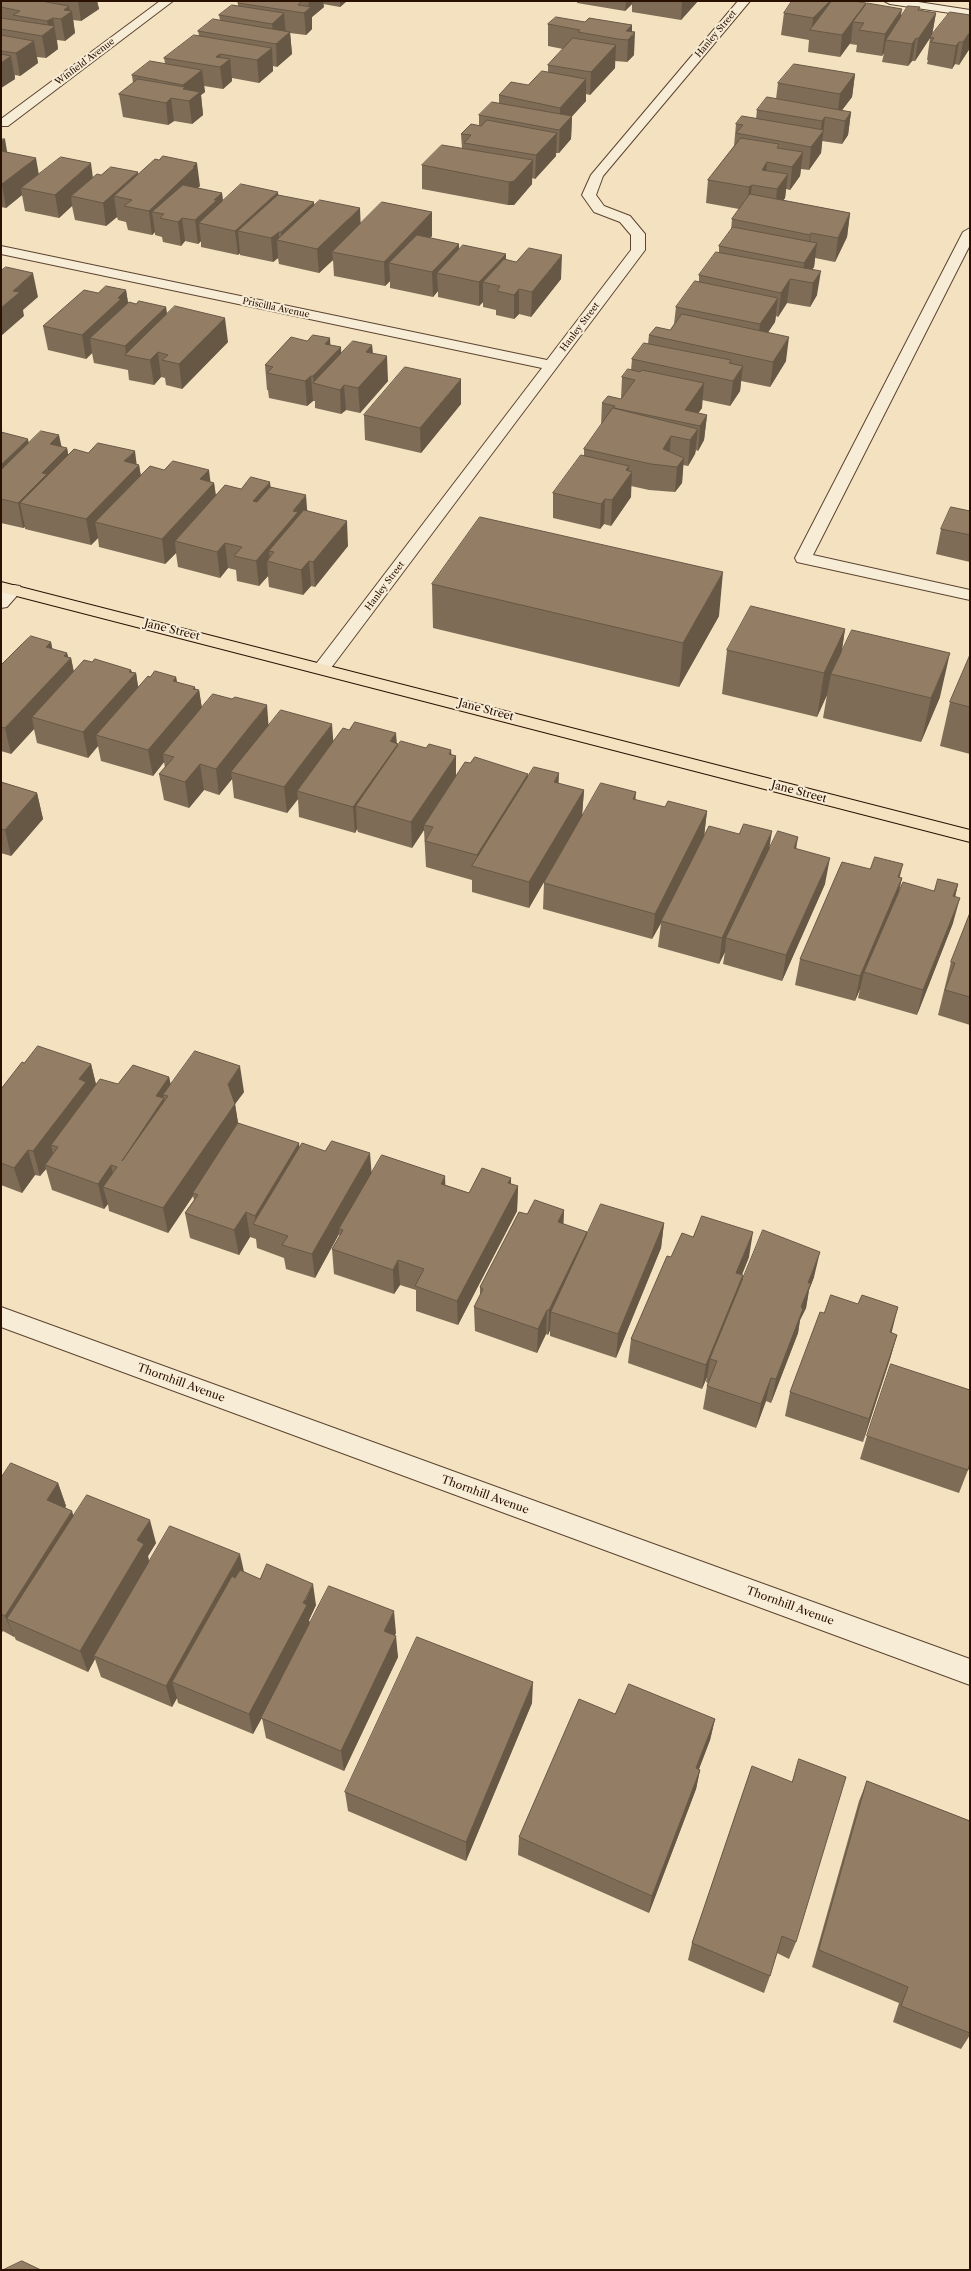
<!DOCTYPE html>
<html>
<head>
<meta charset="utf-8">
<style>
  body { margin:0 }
  #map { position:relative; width:971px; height:2271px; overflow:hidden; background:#f3e1c0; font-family:"Libre Caslon Text",serif }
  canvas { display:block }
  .frame { position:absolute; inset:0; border:2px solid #2a1000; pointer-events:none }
</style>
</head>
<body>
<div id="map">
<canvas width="971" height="2271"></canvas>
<div class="frame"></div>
</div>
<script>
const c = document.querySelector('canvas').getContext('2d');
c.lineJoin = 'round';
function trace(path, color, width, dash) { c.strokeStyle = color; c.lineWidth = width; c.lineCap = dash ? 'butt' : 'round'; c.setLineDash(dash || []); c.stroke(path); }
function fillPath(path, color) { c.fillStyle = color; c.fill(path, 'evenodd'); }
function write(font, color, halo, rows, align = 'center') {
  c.font = font + ' "Libre Caslon Text",serif'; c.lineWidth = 4; c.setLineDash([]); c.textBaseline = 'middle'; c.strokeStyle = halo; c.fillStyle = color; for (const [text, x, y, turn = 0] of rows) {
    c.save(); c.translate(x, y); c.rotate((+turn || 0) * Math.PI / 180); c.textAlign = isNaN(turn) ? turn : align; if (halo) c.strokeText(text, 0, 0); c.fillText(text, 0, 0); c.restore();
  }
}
const minor = new Path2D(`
  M160 1H173L8 126H1V119Z
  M738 1H750L603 176 596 195 604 206 630 216 645 234V250L328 672H316L313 668 316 664 542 368 1 254V246L547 360 631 250V235L620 222 594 212 582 195 591 175Z
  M884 1H912L970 10V16L890 4Z
  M970 228V245L813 555 970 590V600L797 562 795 558 963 232Z
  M14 585 20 586 22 590 7 607 1 608V593L8 586Z
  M1 1307 970 1659V1685L1 1327Z`);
const major = new Path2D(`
  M1 582 970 830V842L1 592Z`);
trace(minor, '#5c4430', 2);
trace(major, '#2a1000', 2);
fillPath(minor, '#f7ecd6');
fillPath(major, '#f3e1c0');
fillPath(new Path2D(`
  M3 1H97L99 9 81 21 73 20 75 33 65 41 57 40 58 49 46 58 37 57 38 63 20 76 15 75V79L1 88V3Z
  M240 1H347L340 7 323 4 324 7 312 17V29L306 35 290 33 292 54 277 67 273 66V71L259 83 232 78V81L223 89 204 86 205 92 201 95 203 115 192 124 174 121 168 125 123 117 119 94 133 83 132 75 165 63 164 58 199 35 198 31 220 20 219 15 238 6V3Z
  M577 1H698L681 20 632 12V4L625 11 577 3Z
  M866 5 901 17 920 7 919 11 936 13 932 35 970 15V48L959 65 955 64 952 69 927 64 928 60H927L930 38 915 61H912L908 66 882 62 884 53 882 56 856 52 857 45 850 44 851 42 840 57 808 52 809 40 781 35 784 13Z
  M585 22 632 25V32L634 55 627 62 615 61V68L590 95 586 94V101L572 116 571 139 559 153H556V156L535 179 532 178V184L514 205H508L422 189V165L462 148 461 134 479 126V115L499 103V95L528 85 548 72V65L563 49 548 46V24Z
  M855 74 852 97 841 111 851 112 848 135 842 144 822 141 821 153 809 170 801 169 800 176 790 190 786 189 785 198 783 200 850 213 847 237 835 262 815 258 814 267 812 269 817 295 810 307 787 303 778 317 776 316 775 322 768 332 786 361 770 387 741 381 740 391 730 406 702 400V408L698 413 707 415 704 440 698 451 696 450 695 454 688 466 683 465 682 483 675 492 649 490 631 486V497L611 526 604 524 600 529 553 518V493L584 456V449L601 426 602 403 621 399 622 377 631 370 632 359 648 344 649 335 670 330 674 324 676 307 699 282V275L719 253V246L731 231 732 219 739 209 706 203 708 180 734 146 736 124 756 119 757 110 776 99 778 83Z
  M1 139 7 152 39 174 93 178 101 175H138L200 186 198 188 222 193 223 201 278 195 314 206 360 223 432 212V236L430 238 459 244V250L506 254V260L561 279 531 317 519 314 514 319 496 315V310L483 307V302L479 306 438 297V291L433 297 390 288V281L385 286 334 276 333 260 319 273 279 264 278 258 273 262 240 255V253L238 255 201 247V241L198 244 185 241 181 246 163 242 162 237 155 235V232L152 235 128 230 126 222 118 220 117 217 106 226 75 220 72 206 59 218 25 211 22 195 6 208 1 207Z
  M126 290 128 303 166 307 167 315 228 342 182 389 166 385 165 378 161 377 154 385 129 380 128 370 94 363 92 353 86 359 48 350 43 326Z
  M307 341 330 345 341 354 372 345 373 353 388 381 360 413 346 410 341 414 315 408V401H313L307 406 269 398 268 390H267L265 365Z
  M461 404 421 453 365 440 364 415Z
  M1 432 28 443 61 447 67 448 68 455 139 465 141 476 211 482 214 483 216 495 241 489 271 487 308 511 348 546 315 587 311 586 303 595 269 587 268 576 259 586 237 581 236 570 228 568 220 578 178 567 176 553 165 564 99 547 98 538 91 545 25 529V527L23 528 1 523Z
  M970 511V562L936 554 941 529Z
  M432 584 719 616 679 687 433 628Z
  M845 629 842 651 940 697 921 742 823 718 827 695 817 717 722 694 727 650Z
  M51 642 52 649 67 653 68 657 71 658 74 672 92 662 131 670 132 672 136 673 138 687 150 677H176L177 682 199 690 202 708 334 741 397 743 398 744V746L452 755 456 756V776L470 763 528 776 584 790 582 815 635 800 665 807 707 811 704 836 770 848 796 849 825 884 782 981 723 964 725 952 719 964 658 947 661 923 652 939 543 909 544 883 571 835 529 908 472 892V880L426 867 424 830 412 848 358 832 357 829 355 833 299 817 298 799 287 813 234 798 232 779 219 795 204 790 189 808 164 800 159 774 165 768 164 762 153 776 101 761 98 746 88 758 37 743 34 729 11 754 1 751V665Z
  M970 655V754L940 746 950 702Z
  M1 782 37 793 43 819 11 856 1 853Z
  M900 877 902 878 899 891H934L958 884 955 897 953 923 917 1015 858 998 860 989 855 1001 795 985 800 959Z
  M970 913V1025L938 1015 951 962Z
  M24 1063 91 1064 96 1084H118L169 1077 171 1085 244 1092 235 1104 238 1123 299 1147 371 1173 446 1185 469 1193 511 1184 518 1186 517 1211 458 1325 416 1311V1290L400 1285 394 1294 334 1274 332 1249 340 1236 339 1234 315 1278 286 1269 284 1258 257 1248 256 1239 250 1237 239 1255 190 1238 185 1213 194 1200 193 1196 168 1233 109 1211 108 1204 104 1209 52 1190 46 1169 40 1176 35 1175 22 1193 1 1185V1089Z
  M564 1210 563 1224 587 1232V1235L664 1223 661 1248 616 1358 550 1336V1330L548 1335 546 1334 537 1353 475 1331 474 1307 480 1295V1287L527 1214Z
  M671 1257H749L742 1275 743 1279 814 1277 809 1290 806 1308 800 1320 798 1333 771 1403 766 1401 756 1428 703 1409 707 1386 708 1383 706 1382 707 1377 702 1389 628 1363 631 1339Z
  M891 1333 897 1335 890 1359 863 1442 785 1416 790 1392Z
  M867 1436 968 1470 959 1493 860 1459Z
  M1 1478 58 1483 66 1506 65 1507 73 1515 156 1543 148 1556 149 1562 244 1572 316 1605 309 1620 310 1624 396 1633 394 1635 398 1657 344 1771 266 1738 262 1718 253 1734 178 1703 177 1698 172 1707 101 1677 95 1659 88 1672 16 1640 14 1636V1637L3 1631 1 1634Z
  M532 1703 466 1861 348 1811 345 1792Z
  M615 1714 715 1719 710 1740 699 1769 700 1770 696 1789 649 1913 518 1855 519 1837Z
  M752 1766 796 1942 789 1959 777 1953 770 1976 764 1993 688 1960 692 1943Z
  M867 1781 970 1821V2035L961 2049 893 2022 899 2003 812 1967 859 1801Z`), '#7e6c56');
fillPath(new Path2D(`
  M78 1H97L99 9 81 21Z
  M308 1H323L324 7 312 17V29L306 35 304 13 309 9Z
  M340 1H347L340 7Z
  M626 1H633L632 4 625 11Z
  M682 1H698L681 20Z
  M830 1H832L812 30 813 18Z
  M866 3 863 23 853 22 851 42 840 57 842 35Z
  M69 6 70 13 72 11 75 33 65 41 61 19 64 10Z
  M902 9 899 31 886 40 884 53 882 56 885 34Z
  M284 13 286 35 274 44 272 24Z
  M936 13 932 35 915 61 918 39Z
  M53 18 58 49 46 58 42 36 49 31 47 21Z
  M632 25V36L635 32 634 55 627 62 628 40 626 31Z
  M290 32 292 54 277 67 276 44Z
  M970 32V48L959 65 963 42Z
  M916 38 912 61 908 66 912 44Z
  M34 41 38 63 20 76 16 53Z
  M959 42 955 64 952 69 956 46Z
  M616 45 615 68 590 95 591 72Z
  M272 48 273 71 259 83 257 60Z
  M220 54 221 66 230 59 232 81 223 89 220 67 216 57Z
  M11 56 15 79 1 88V63Z
  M202 70 205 92 201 95 203 115 192 124 189 101 184 89 183 85Z
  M855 74 852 97 837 117 840 94Z
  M586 79V101L567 122 572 116 571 139 559 153 560 108Z
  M171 98 174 121 168 125 166 103Z
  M851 112 848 135 842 144 845 121Z
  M825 117 821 153 809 170 811 147 820 135 822 121Z
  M557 133 556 156 535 179 536 155Z
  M5 139 9 163 1 169V142Z
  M803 152 800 176 790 190 792 167Z
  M36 158 40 181 21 188 22 195 6 208 2 184Z
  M533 160 532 184 514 205H508L509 182Z
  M767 162 765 185 762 170Z
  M91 163 94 186 71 196 72 206 59 218 55 195Z
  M197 163 200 186 164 214 152 212 155 232 152 235 149 211Z
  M138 172 141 196 132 200 114 196 117 217 106 226 103 203Z
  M788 174 785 198 775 213 777 189Z
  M752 185 749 208 747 211 749 187Z
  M278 192 280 215 238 231 240 253 238 255 235 231Z
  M222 193 224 216 199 223 201 241 198 244 195 220 214 200Z
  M314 202 315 225 282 242 281 232Z
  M360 208 361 232 332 252 333 260 319 273 317 249Z
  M432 212V236L404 266 389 263 390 281 385 286 384 262Z
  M850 213 847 237 835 262 838 238Z
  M182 218 185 241 181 246 178 222Z
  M279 232V241L277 240 278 258 273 262 271 238Z
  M811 233 808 256 817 243 814 267 804 282 802 281 804 263 807 259 810 235Z
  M459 244V268L437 273 438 291 433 297 432 272Z
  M506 254 505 278 483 282V302L479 306V282Z
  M562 255 561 279 531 317 532 292Z
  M821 271 817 295 810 307 813 283Z
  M33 273 38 297 23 310 24 316 1 336V308L13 291Z
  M790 279 787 303 778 317 781 293Z
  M519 289V314L514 319V295Z
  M126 290 130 315 90 338 92 353 86 359 82 335Z
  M778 298 775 322 757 349 760 324Z
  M166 307 169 332 126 355 125 346Z
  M225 318 228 342 182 389 179 364Z
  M789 337 786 361 770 387 773 362Z
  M330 338 331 357 341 347 342 372 314 383 313 376 325 344Z
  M372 345 373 370 366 352Z
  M158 352 161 377 154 385 150 360Z
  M387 356 388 381 360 413 358 388Z
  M743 366 740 391 730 406 733 381Z
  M311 376 313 401 307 406 305 381Z
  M461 379V404L421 453 420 428Z
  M704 383 702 408 691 424 685 410Z
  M344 385 346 410 341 414 340 390Z
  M707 415 704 440 698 451 700 426Z
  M698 429 695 454 688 466 690 440Z
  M59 435 63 453 67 448 72 473 20 503 25 527 23 528 18 503 42 473 50 444Z
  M671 436 669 461 663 449Z
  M28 439 33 464 1 495V465Z
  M135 451 137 467 139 465 143 490 95 522 98 538 91 545 86 519 124 461Z
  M684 458 682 483 675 492 677 467Z
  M629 466 628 478 632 472 631 497 611 526 612 500 626 470Z
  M209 470 211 486 214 483 217 508 175 541 176 553 165 564 162 539 200 479Z
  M270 482 273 507 253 501Z
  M306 495 308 521 274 552 269 551 270 562 267 561 268 576 259 586 256 561 293 511Z
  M605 499 604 524 600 529 601 504Z
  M347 521 348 546 315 587 313 562Z
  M225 543 228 568 220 578 217 552Z
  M309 561 311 586 303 595 301 570Z
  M723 572 719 616 679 687 683 643Z
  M845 629 838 673 831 674 827 695 817 717 824 673Z
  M51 642 56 667 46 647Z
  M67 653 69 661 71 658 76 684 32 717 34 729 11 754 5 728 64 656Z
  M950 653 940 697 921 742 931 698Z
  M131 670 133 677 136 673 140 699 96 735 98 746 88 758 83 732Z
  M176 677 180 703 173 681Z
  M195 687 196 694 199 690 203 716 163 754 164 762 153 776 148 750Z
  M267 705 269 731 231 772 232 779 219 795 216 769Z
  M332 724 334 750 297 791 298 799 287 813 284 787Z
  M396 733 397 745 398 744 399 770 356 806 357 829 355 833 353 807 390 741Z
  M451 750 452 762 456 756V782L424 825V830L412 848 411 822Z
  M200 764 204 790 189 808 185 782Z
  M559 773 558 799 554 782Z
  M528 774 527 800 477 867V855Z
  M584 790 582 816 529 908V882Z
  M636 792 634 818 633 799Z
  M37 793 43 819 11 856 5 830Z
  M707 811 704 837 661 921V923L652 939 655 914Z
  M772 831 768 857 726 938 725 952 719 964 722 938Z
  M798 837 794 863V848Z
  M830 858 825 884 782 981 786 955Z
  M903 864 897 888 902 878 896 904 864 972 860 989 855 1001 860 976Z
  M958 884 952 910 953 896Z
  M960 898 953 923 917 1015 923 990Z
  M91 1064 97 1089 58 1147 51 1145 54 1157 45 1165 46 1169 40 1176 33 1151 79 1079Z
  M240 1066 244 1092 235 1104 239 1129 193 1193V1196L168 1233 163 1208 228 1084Z
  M169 1077 174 1102 168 1096 163 1095 169 1124 122 1161 156 1096Z
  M299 1143 302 1168 256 1225 255 1216Z
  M28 1150 35 1175 22 1193 14 1168Z
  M370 1153 372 1178 339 1229V1234L315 1278 312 1254Z
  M111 1165 117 1190 103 1187 108 1204 104 1209 98 1184Z
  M445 1176 446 1201 441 1184Z
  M511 1178V1199L518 1186 517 1211 458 1325 457 1301 508 1183Z
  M564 1210 563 1235 558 1222Z
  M246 1212 250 1237 239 1255 234 1230Z
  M664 1223 661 1248 616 1358 618 1334Z
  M587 1232 585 1256 551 1312 550 1330 548 1335 549 1310Z
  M753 1232 749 1257 732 1298 736 1273Z
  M820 1252 814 1277 809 1290 806 1308 800 1320 798 1333 771 1403 776 1379 801 1307 808 1283Z
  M398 1260 400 1285 394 1294 393 1270Z
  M743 1275 739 1300 710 1359 707 1377 702 1389 706 1365Z
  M898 1307 892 1331 883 1356 890 1332Z
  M547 1310 546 1334 537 1353 538 1329Z
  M897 1335 890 1359 863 1442 869 1419Z
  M771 1378 766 1401 756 1428 761 1404Z
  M58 1483 66 1506 54 1522 47 1500Z
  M72 1511 79 1533 7 1619 14 1636V1637L5 1616Z
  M150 1520 156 1543 148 1556 150 1566 94 1656 95 1659 88 1672 80 1651 137 1540Z
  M240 1554 245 1576 172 1682 177 1698 172 1707 166 1686Z
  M313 1584 316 1605 309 1620 310 1626 253 1734 249 1714Z
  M394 1611 396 1633 386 1653 384 1631Z
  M396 1636 398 1657 344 1771 341 1751Z
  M533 1682 532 1703 466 1861V1842Z
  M715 1719 710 1740 692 1787 696 1768Z
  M700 1770 696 1789 649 1913 652 1896Z`), '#675846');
const building = new Path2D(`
  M3 1H41L69 6 64 10 72 11 61 19 53 18 47 21 13 15 20 11 1 7V3Z
  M240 1H295L301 2 298 5 311 7 304 13 238 3Z
  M792 1H830L813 18 784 13Z
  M832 1H854L866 3 842 35 810 30Z
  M867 3 902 9 885 34 859 30 864 23 853 22Z
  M232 5 284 13 272 24 219 15Z
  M908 6 920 7 918 10 936 13 918 39 916 38 912 44 886 40Z
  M950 12 970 15V32L963 42H959L956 46 931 42 934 38 930 37Z
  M556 17 585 22 589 18 632 25 626 31 635 32 628 40 618 39 578 32 580 30 548 24Z
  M1 18 55 26 42 36 1 29Z
  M213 19 290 32 276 44 198 31Z
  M1 35 34 41 16 53 1 51Z
  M194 35 272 48 257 60 220 54 216 57 230 59 220 67 164 58Z
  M573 38 616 45 591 72 548 65Z
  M1 54 11 56 1 63Z
  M150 61 202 70 183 85 132 75Z
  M794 64 855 74 840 94 778 83Z
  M542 71 586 79 560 108 499 95 511 82 528 85Z
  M138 79 185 87 183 89 200 92 189 101 171 98 166 103 119 94Z
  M767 97 851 112 845 121 825 117 822 121 757 110Z
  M492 102 572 116 559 130 479 115Z
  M742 116 824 130 811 147 736 133 743 125 736 124Z
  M487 120 557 133 536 155 464 143 471 135 461 134 471 124 481 126Z
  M741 138 779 144 777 148 803 152 792 167 767 162 762 170 788 174 777 189 752 185 749 187 708 180Z
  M1 139H5L1 142Z
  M442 145 533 160 514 181 509 182 422 165Z
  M1 151 36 158 2 184H1Z
  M163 156 197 163 193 167H195L149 211 124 206 132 200 114 196 155 159 159 160Z
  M61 157 91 163 55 195 21 188Z
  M111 167 138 172 103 203 71 196 97 174 101 175Z
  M241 184 278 192 235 231 199 223Z
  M183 185 222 193 214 200H217L195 220 182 218 178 222 160 218 164 214 152 212Z
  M750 194 850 213 838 238 811 233 810 235 732 219Z
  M278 195 314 202 281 232H279L271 238 238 231Z
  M320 200 360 208 317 249 277 240Z
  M382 202 432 212 384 262 332 252Z
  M733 227 817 243 804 263 719 246Z
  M417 235 459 244 432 272 389 263Z
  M463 245 506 254 479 282 437 273Z
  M529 248 562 255 532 292 519 289 514 295 497 291 500 286 483 282 504 259 516 262Z
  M716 252 821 271 813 283 790 279 781 293 699 275Z
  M6 267 33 273 13 291 20 292 1 308V271Z
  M695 281 778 298 760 324 676 307Z
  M106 286 126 290 118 298 121 299 82 335 43 326 84 290 98 293Z
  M139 301 166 307 125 346 90 338 129 302 136 304Z
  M175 306 225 318 179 364 162 360 168 355 158 352 150 360 125 355Z
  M682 314 789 337 773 362 649 335 656 327 670 330Z
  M313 335 330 338 325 344 341 347 313 376H311L305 381 267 373 273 367 265 365 291 337 307 341Z
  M353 341 372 345 366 352 387 356 358 388 344 385 340 390 313 383Z
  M644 343 731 360 729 363 743 366 733 381 632 359Z
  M405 367 461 379 420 428 364 415Z
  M628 369 640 372 642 370 704 383 685 410 707 415 700 426 614 408 615 406 602 403 608 396 621 399 635 380 622 377Z
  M613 408 698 429 690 440 671 436 663 449 684 458 677 467 651 464 584 449Z
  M41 431 59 435 50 444 67 448 42 473 47 474 18 503 1 499V470Z
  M1 432 28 439 1 465Z
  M98 443 135 451 124 461 139 465 86 519 20 503 74 449 88 453Z
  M581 455 629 466 626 470 632 472 612 500 605 499 601 504 553 493Z
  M173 461 209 470 200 479 214 483 162 539 95 522 150 466 164 470Z
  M251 477 270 482 253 501 257 502 270 487 306 495 293 511 298 512 256 561 234 556 242 547 225 543 217 552 175 541 225 485 241 489Z
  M951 507 970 511V535L941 529Z
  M304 510 347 521 313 562 309 561 301 570 267 561 274 552 269 551Z
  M480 517 723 572 683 643 432 584Z
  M751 606 845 629 824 673 727 650Z
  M852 630 950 653 931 698 831 674Z
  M31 636 51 642 46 647 67 653 64 656 71 658 5 728 1 727V665L22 644Z
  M970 655V707L950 702Z
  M95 659 131 670 129 672 136 673 83 732 32 717 84 660 92 662Z
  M155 671 176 677 173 681 195 687 193 689 199 690 148 750 96 735 148 676 150 677Z
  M213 694 232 699 235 697 267 705 216 769 200 764 185 782 159 774 174 757 163 754Z
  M281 710 332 724 284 787 231 772Z
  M355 722 396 733 390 741 398 744 353 807 297 791 343 728 349 730Z
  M401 741 426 748 429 744 451 750 449 754 456 756 411 822 356 806Z
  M475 757 528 774 477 855 425 841 433 827 424 825 465 762 470 763Z
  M534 767 559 773 554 782 584 790 529 882 472 866Z
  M1 782 37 793 5 830 1 829Z
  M601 783 636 792 633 799 665 807 668 801 707 811 655 914 544 883Z
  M744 824 772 831 722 938 661 921 709 826 739 834Z
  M778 831 798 837 794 848 830 858 786 955 726 938Z
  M875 857 903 864 898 877 902 878 860 976 800 959 842 862 870 869Z
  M938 879 958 884 953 896 960 898 923 990 864 972 903 882 934 891Z
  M970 913V997L945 990 955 963 951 962Z
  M38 1046 91 1064 79 1079 86 1082 33 1151 28 1150 14 1168 1 1163V1089L22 1062 24 1063Z
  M195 1051 240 1066 228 1084 235 1104 163 1208 103 1187 117 1167 111 1165 98 1184 45 1165 58 1147 51 1145 100 1079 118 1084 133 1065 169 1077 156 1096 164 1098 122 1161 168 1096 163 1095Z
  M238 1123 299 1143 255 1216 246 1212 234 1230 185 1213 198 1195 193 1193Z
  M332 1141 370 1153 312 1254 282 1245 288 1236 253 1224 302 1143 325 1151Z
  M382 1155 445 1176 441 1184 469 1193 482 1168 511 1178 508 1183 518 1186 457 1301 415 1286 424 1269 398 1260 393 1270 332 1249 343 1230 339 1229Z
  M535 1200 564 1210 558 1222 587 1232 549 1310H547L538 1329 474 1307 483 1289 480 1287 519 1212 527 1214Z
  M601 1204 664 1223 618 1334 551 1312Z
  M702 1216 753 1232 736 1273 743 1275 706 1365 631 1339 667 1256 671 1257 682 1233 693 1237Z
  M763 1230 820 1252 808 1283H811L801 1307 803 1309 776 1379 771 1378 761 1404 707 1386 717 1361 710 1359Z
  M831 1295 858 1304 862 1295 898 1307 890 1332 897 1335 869 1419 790 1392 820 1312 824 1313Z
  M891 1364 970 1390V1462L968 1470 867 1436Z
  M11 1463 58 1483 47 1500 72 1511 5 1616 1 1614V1478Z
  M87 1495 150 1520 137 1540 144 1544 80 1651 7 1619Z
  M170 1526 240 1554 166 1686 94 1656Z
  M267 1564 313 1584 303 1603 307 1605 249 1714 172 1682 232 1576 235 1578 240 1570 260 1579Z
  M329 1586 394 1611 384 1631 396 1636 341 1751 261 1718Z
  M417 1637 533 1682 466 1842 345 1792Z
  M629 1684 715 1719 696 1768 700 1770 652 1896 519 1837 579 1699 615 1714Z
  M799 1759 846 1777 796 1942 782 1936 770 1976 692 1943 752 1766 792 1782Z
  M867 1781 970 1821V2033L901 2006 908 1987 819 1950Z
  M22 2261 41 2270H3Z`);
fillPath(building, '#937d64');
trace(building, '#675846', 1);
write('9px', '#2a1000', '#f7ecd6', [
  ["Hanley Street",716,34,-50],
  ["Winfield Avenue",85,62,-37],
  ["Priscilla Avenue",276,308,12],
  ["Hanley Street",580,327,-53],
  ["Hanley Street",385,586,-53]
]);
write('11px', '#2a1000', '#f7ecd6', [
  ["Jane Street",172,630,14],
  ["Jane Street",486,710,15],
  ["Jane Street",799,792,15],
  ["Thornhill Avenue",181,1383,20],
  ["Thornhill Avenue",485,1495,20],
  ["Thornhill Avenue",790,1606,20]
]);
</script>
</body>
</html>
